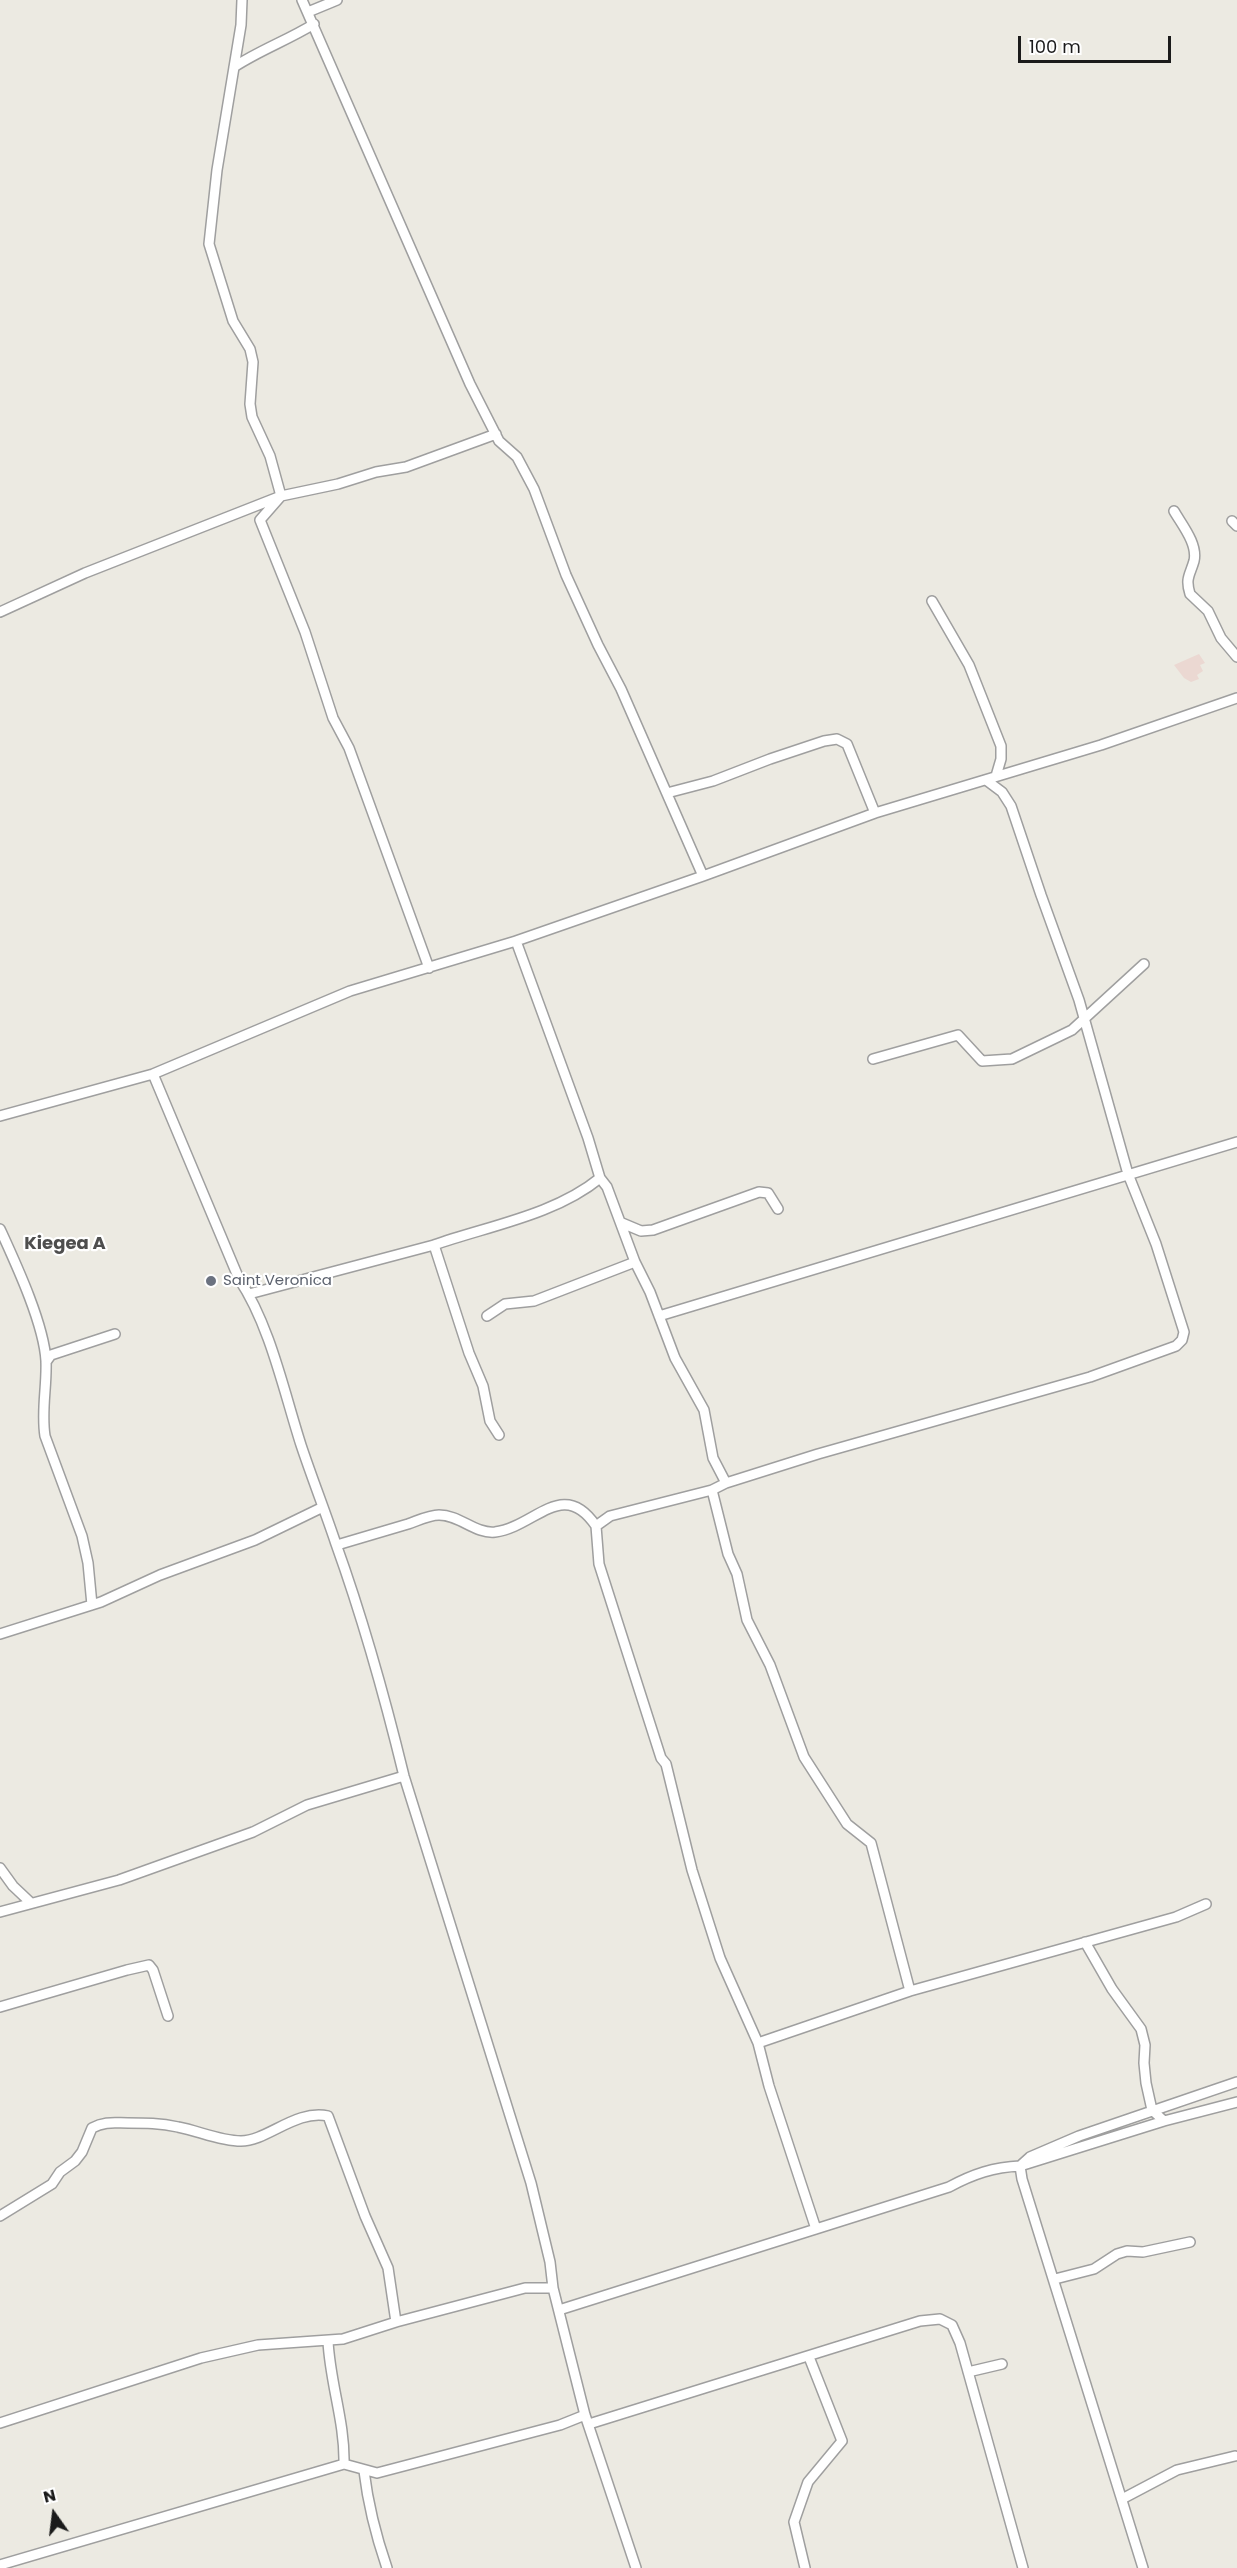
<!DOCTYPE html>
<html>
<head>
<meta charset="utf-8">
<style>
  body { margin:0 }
  #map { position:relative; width:1237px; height:2568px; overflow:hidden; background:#eceae2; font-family:Poppins,sans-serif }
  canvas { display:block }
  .north { position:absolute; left:24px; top:2484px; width:60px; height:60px; -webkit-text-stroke:4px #fff; paint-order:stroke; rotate:346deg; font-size:16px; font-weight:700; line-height:24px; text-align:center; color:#1b1b1b }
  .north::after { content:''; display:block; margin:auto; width:21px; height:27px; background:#1b1b1b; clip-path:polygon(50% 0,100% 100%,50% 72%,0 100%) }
  .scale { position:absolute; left:1018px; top:36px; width:153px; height:27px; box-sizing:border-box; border:3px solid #1b1b1b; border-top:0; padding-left:8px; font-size:18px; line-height:21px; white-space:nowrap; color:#1b1b1b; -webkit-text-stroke:4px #fff; paint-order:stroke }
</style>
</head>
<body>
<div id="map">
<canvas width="1237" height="2568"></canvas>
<div class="north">N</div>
<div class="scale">100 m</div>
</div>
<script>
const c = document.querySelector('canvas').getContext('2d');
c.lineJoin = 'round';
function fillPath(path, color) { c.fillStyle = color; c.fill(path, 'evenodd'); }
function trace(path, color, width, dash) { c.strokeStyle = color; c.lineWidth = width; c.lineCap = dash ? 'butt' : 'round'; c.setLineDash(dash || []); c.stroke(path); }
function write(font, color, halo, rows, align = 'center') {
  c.font = font + ' Poppins,sans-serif'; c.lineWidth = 4.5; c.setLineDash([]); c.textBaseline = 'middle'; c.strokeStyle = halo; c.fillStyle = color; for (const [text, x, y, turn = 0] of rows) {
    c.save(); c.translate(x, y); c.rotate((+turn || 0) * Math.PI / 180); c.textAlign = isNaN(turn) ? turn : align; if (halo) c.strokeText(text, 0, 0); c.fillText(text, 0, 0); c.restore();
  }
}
fillPath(new Path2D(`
  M1199 654 1205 663 1200 665 1203 671 1197 675 1199 679 1191 682 1184 678 1174 665Z`), '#ebd8d2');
const street = new Path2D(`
  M242 0 241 25 217 170 209 244 233 321 250 349 253 362 250 404 252 417 270 456 281 496 260 520 305 632 333 718 349 748 429 968
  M302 0 470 384 499 441 517 457 534 489 566 575 598 645 621 689 703 876
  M308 12 337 0
  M234 67C260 50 288 40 314 24
  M1174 511C1182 525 1198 544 1194 561 1190 575 1185 578 1190 594L1208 611 1221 638 1237 657
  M1232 521 1237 526
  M932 601 969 665 1001 746V759L996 776
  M0 612 85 573 281 496 338 484 376 472 406 467 496 434
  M667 793 713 781 770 759 824 741 837 739 847 744 875 813
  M516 941 588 1138 600 1178 607 1187 635 1262 650 1292 675 1358 704 1410 713 1458 726 1483 712 1490 728 1554 737 1574 747 1620 770 1665 804 1757 847 1824 871 1843 910 1991
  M873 1059 958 1035 982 1061 1012 1059 1072 1030 1144 964
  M153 1074 239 1279C270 1325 284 1392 301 1445 312 1478 325 1511 336 1544 363 1619 385 1698 404 1776L531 2183 550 2262 553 2288 585 2415 636 2568
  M0 1116 153 1074 350 991 516 941 703 876 875 813 1101 745 1237 698
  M622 1223 641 1231 653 1230 759 1192 768 1193 778 1209
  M0 1229C16 1264 44 1324 46 1361 47 1387 41 1411 45 1436L82 1536 88 1563 92 1605
  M434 1245C488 1226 555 1215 600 1178
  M249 1294 434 1245 469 1353 483 1386 490 1421 499 1435
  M487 1316 505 1304 534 1301 635 1262
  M659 1316 1237 1142
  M46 1362 51 1355 115 1334
  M726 1483 818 1454 1090 1377 1176 1346 1182 1340 1184 1332 1156 1244 1128 1174 1079 1000 1041 895 1011 806 1002 792 986 780
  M712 1490 610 1516 596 1526 599 1564 661 1758 666 1764 692 1870 720 1958 758 2043 769 2086 816 2229
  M337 1545C361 1538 384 1531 408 1524 417 1521 429 1515 439 1515 460 1515 475 1534 495 1532 535 1527 563 1477 596 1526
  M0 1634 101 1602 160 1575 255 1540 323 1507
  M0 1868 13 1886 31 1903
  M0 1912 119 1880 253 1832 307 1805 404 1776
  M1085 1942 1112 1989 1141 2029 1145 2045 1144 2063 1146 2083 1152 2110 1164 2121
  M0 2007 127 1970 149 1965 153 1970 168 2016
  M758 2043 910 1991 1176 1917 1206 1904
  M0 2216 52 2184 60 2172 75 2161 82 2152 92 2128C105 2121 114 2123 128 2123 145 2123 160 2123 178 2127 199 2131 220 2141 241 2141 267 2141 296 2109 328 2116L365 2216 388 2268 396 2322
  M1055 2279 1094 2269 1117 2254 1127 2251 1143 2252 1190 2242
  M559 2310 949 2187C973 2174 994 2167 1020 2166L1164 2121 1237 2102
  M968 2372 1002 2364
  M0 2423 201 2358 258 2345 343 2339 396 2322 525 2288H553
  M589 2424 920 2321 940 2319 952 2325 960 2343 1023 2568
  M344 2464 377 2473 560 2425 585 2415
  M364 2471C368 2504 376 2536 387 2568
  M1122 2499 1177 2470 1235 2456
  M0 2565 344 2464C345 2422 330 2383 328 2341
  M805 2568 794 2522 808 2482 842 2441 809 2357
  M1143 2568 1022 2179 1020 2166 1030 2157 1079 2136 1237 2082`);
trace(street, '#9f9f9f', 12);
trace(street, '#fff', 9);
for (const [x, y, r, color] of [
  [211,1281,6,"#6b7280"]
]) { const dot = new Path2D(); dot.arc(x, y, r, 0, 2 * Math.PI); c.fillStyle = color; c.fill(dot); trace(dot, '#fff', 2); }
write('15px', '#5b616d', '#fff', [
  ["Saint Veronica",223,1281]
], 'left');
write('bold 18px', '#4e4e4e', '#fff', [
  ["Kiegea A",65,1244]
]);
</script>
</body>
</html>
